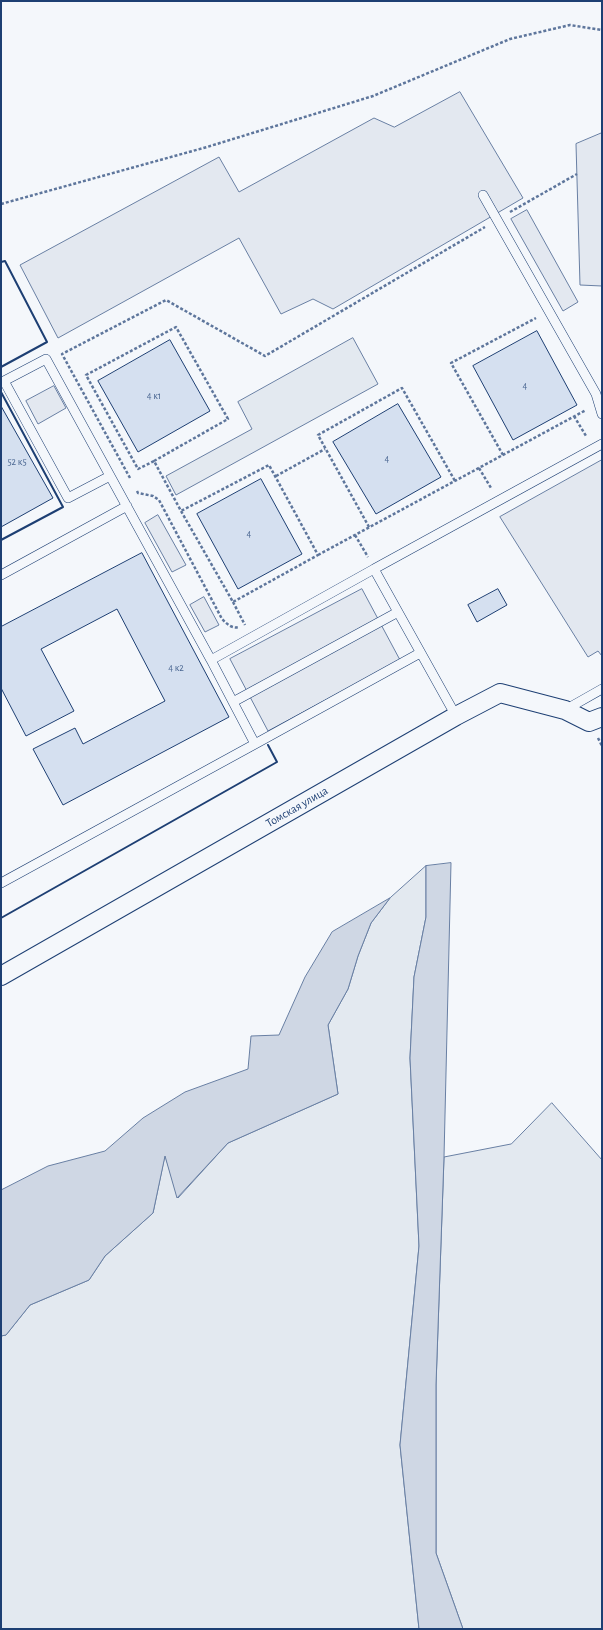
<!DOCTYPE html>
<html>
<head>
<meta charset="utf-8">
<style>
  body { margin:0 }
  #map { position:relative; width:603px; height:1630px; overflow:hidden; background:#f4f7fb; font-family:"Alegreya Sans",sans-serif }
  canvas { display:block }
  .frame { position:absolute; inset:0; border:2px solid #1d3f73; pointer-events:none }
</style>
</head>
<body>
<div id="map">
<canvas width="603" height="1630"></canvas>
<div class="frame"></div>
</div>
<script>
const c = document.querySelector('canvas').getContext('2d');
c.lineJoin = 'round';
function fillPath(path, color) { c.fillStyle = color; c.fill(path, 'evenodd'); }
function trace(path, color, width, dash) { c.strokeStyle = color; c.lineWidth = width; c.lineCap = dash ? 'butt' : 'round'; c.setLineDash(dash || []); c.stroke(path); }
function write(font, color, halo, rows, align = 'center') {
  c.font = font + ' "Alegreya Sans",sans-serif'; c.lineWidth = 3; c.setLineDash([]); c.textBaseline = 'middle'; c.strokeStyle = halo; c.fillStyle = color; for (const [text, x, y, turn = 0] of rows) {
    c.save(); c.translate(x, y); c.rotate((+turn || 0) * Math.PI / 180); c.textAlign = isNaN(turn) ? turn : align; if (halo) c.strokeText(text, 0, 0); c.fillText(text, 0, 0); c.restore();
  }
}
const green = new Path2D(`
  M353 338 378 384 176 495 166 476 252 429 238 402Z
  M426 866V917L414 977 410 1058 419 1246 400 1445 419 1629H1V1336L6 1335 30 1305 89 1280 105 1256 153 1213 165 1155 178 1198 228 1143 338 1094 328 1025 348 989 358 956 371 923 390 898Z
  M552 1103 602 1160V1629H463L436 1553V1385L444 1157 511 1144Z`);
fillPath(green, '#e3e9f0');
trace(green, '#687fa3', 1);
const parking = new Path2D(`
  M460 92 523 198 333 309 313 299 281 314 239 238 58 338 20 265 219 157 239 192 374 118 394 127Z
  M602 133V286L580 285 576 144Z
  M527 210 578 302 563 311 511 219Z
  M54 386 66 408 38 424 26 401Z
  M602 460V656L598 651 588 657 500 517Z
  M158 515 186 565 172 572 145 523Z
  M362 589 400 660 268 731 230 659Z
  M204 597 219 625 205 632 190 605Z`);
fillPath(parking, '#e3e8f0');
trace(parking, '#687fa3', 1);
const water = new Path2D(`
  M451 863 444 1157 436 1385V1553L463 1629H419L400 1445 419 1246 410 1058 414 977 426 917V866Z
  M390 898 371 923 358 956 348 989 328 1025 338 1094 228 1143 177 1198 165 1156 153 1213 105 1256 89 1280 30 1305 6 1335 1 1336V1190L48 1166 105 1151 143 1118 185 1092 248 1069 251 1036 279 1035 305 977 332 932Z`);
fillPath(water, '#cfd7e4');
trace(water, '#687fa3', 1);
const building = new Path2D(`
  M537 331 577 405 513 440 473 366Z
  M170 340 210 411 138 452 98 381Z
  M398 404 441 477 376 514 333 442Z
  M1 406 53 498 1 527Z
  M261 479 302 554 238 589 197 514Z
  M142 553 229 717 63 805 33 749 75 728 83 744 165 701 117 609 41 649 74 711 26 736 1 688V627Z
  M498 589 507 605 477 622 468 605Z`);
fillPath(building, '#d5e0f0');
trace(building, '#1d3f73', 1);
const service = new Path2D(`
  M483 195 596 394 602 414
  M110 476 68 498 4 381 46 359 211 660 374 569
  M1 575 127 506
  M211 660 255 744 420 653
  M233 702 398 612
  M565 710 602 689
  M456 716 374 569 602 444
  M1 883 255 744`);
const minor = new Path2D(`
  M1 976 456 716 500 693 565 710 589 722 602 717`);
trace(service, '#1d3f73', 10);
trace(minor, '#1d3f73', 20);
trace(new Path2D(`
  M1 204 207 147 373 96 510 39 570 25 602 30
  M510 212 577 174
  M574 416 586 436
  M503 455 451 363 536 318
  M154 461 228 419 176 327 86 375 138 469 154 461 181 511 233 602 318 555 269 465 181 511
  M479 468 491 488
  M276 476 325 449
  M130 478 62 354 166 300 265 356 485 227
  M137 491 138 493 153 496 159 500 222 619C227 624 232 629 239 627
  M369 527 318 435 402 388 455 481
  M355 535 368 557
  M318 555 586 410
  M233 602 245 625
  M598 738 602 746`), '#5e769c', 2.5, [3, 2]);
trace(service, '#f4f7fb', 9);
trace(minor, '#f4f7fb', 18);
trace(new Path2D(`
  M1 262 5 261 47 342 1 367
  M1 392 63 507 1 540
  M1 918 277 762 268 745`), '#1d3f73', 2);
write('10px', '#4b6792', null, [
  ["4",525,386],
  ["4 к1",154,396],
  ["4",387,459],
  ["52 к5",17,462],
  ["4",249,534],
  ["4 к2",176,668]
]);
write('12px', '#1d3f73', '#f4f7fb', [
  ["Томская улица",297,807,-30]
]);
</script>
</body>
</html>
